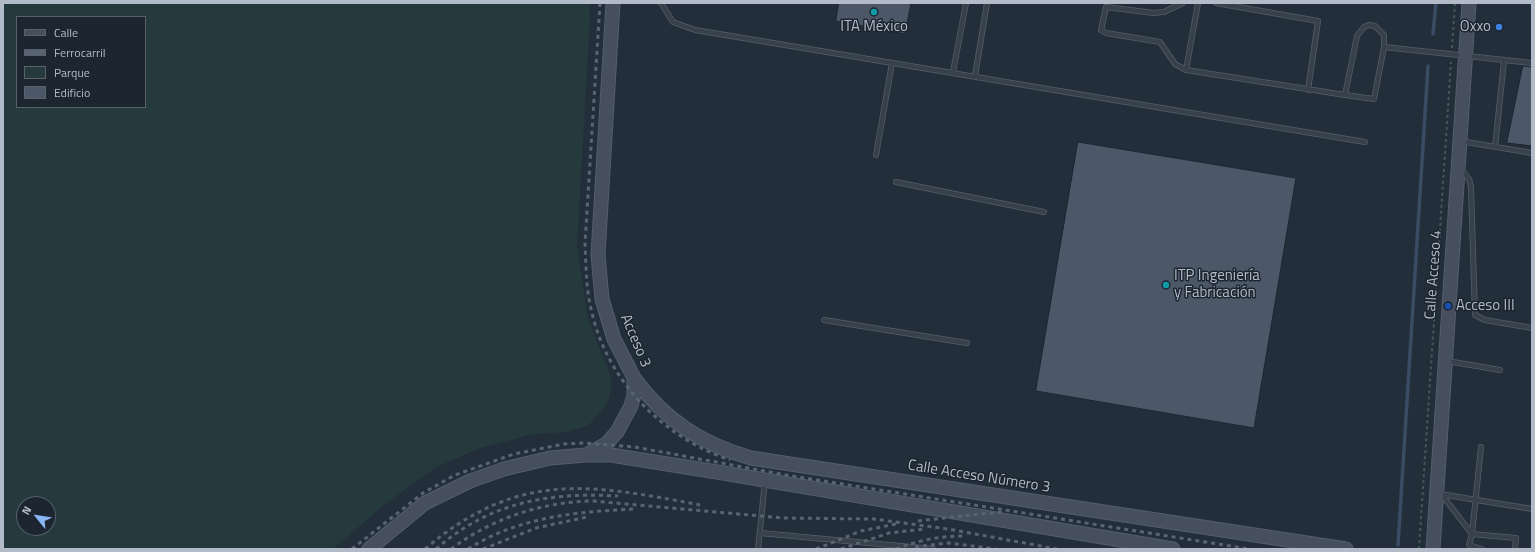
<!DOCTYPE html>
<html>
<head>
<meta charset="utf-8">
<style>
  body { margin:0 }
  #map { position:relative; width:1535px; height:552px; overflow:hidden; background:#232e3b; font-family:"Titillium Web",sans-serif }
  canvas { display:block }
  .frame { position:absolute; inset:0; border:4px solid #b2bbc7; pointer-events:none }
  .legend { position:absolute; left:16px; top:16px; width:130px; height:92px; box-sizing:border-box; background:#1c2530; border:1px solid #58616c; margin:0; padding:5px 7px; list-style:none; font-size:12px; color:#b2bbc7 }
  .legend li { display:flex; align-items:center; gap:8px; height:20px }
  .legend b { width:20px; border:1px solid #58616c }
  .north { position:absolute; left:16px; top:496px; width:40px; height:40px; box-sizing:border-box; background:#1c2530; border:1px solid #58616c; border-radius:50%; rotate:300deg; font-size:11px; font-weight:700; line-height:16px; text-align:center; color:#b2bbc7 }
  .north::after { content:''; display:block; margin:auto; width:14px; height:18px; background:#89b6f5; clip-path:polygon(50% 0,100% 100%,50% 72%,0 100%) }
</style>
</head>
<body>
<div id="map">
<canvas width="1535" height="552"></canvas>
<div class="frame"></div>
<ul class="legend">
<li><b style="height:5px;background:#454f5e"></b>Calle</li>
<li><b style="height:5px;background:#596472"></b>Ferrocarril</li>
<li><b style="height:11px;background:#253a3c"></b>Parque</li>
<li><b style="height:11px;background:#4c5867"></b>Edificio</li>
</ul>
<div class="north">N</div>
</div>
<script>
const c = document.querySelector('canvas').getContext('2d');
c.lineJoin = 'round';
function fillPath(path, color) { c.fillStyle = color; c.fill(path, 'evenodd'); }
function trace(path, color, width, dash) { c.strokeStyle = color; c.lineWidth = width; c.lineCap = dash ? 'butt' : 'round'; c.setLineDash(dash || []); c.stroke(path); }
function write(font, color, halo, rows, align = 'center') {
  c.font = font + ' "Titillium Web",sans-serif'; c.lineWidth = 3; c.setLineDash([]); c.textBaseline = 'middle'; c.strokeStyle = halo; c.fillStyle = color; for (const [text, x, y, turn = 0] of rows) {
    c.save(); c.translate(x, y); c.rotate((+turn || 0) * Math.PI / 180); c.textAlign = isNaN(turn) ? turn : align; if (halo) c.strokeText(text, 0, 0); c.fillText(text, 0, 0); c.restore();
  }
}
fillPath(new Path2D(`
  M3 3H589L590 18 577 246 588 319 611 377V390L608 402 589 425 567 432 534 434 480 448 435 468 384 505 333 549H3ZM17 17H145V107H17ZM24 504H48V528H24Z`), '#253a3c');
trace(new Path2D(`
  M1433 34 1436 3
  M1398 545 1428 66`), '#394c64', 3.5);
const building = new Path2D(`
  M839 3H911L905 34 836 21Z
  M1523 66 1532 67V146L1507 143Z
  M1078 142 1296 178 1254 428 1036 391Z`);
fillPath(building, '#4c5867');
trace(building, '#1e2732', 1);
const lane = new Path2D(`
  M661 3 673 22 695 30 1365 142
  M1183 3 1164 12 1154 13 1106 7 1101 30 1106 33 1160 42 1175 64 1186 70
  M1198 3 1186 70 1345 95
  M1216 3 1318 21 1308 90
  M1369 25 1375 26 1384 35V47L1374 99 1345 95 1357 36 1364 27Z
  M1384 47 1532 63
  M953 72 966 3
  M975 76 987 3
  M1460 141 1532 153
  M1495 147 1504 61
  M876 155 892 63
  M1461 169 1469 179 1471 187 1475 315 1485 320 1532 328
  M896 182 1044 212
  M824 320 967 343
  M1447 361 1500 370
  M1481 447 1472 534 1469 545 1482 549
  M1440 494 1532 509
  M1442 495 1472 534 1516 538 1515 549
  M760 533 933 549
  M758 549 765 481`);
const secondary = new Path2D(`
  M634 378C665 420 701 444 751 458L1346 549
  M588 455H611L717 472 1173 549
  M369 549 425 503 470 481 504 469 550 458 586 455 606 444 617 432 631 406 634 395V378L614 339 602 299 598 255 613 3
  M1433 549 1469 3`);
trace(lane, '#555e69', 6);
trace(secondary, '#555e69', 15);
trace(new Path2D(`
  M1452 48 1455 3
  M1419 549 1451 62`), '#435759', 2, [3, 3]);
trace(lane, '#37404b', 4.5);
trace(secondary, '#454f5e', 13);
trace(new Path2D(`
  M600 3 585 243C586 267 586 290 592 313 608 382 664 438 730 460
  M918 521 979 514 1005 512
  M915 547 948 543 996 549
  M352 549 423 493 455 475 514 454 564 444 585 443 635 447 786 475 1249 549
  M425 549C518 470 590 484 700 505
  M436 549C490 502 549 492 618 496
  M451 549C493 518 541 502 593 501L783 518 874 519 948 529 1057 549
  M468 549C519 517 574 512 633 509
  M483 549 536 528 587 517
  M816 549 861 531 896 524
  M841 549 889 533 924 529
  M896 549C919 540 940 536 964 536`), '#596472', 3, [4, 4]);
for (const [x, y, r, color] of [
  [874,12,4,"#0f9aa8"],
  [1499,27,4,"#3f7fe0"],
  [1166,285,4,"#0f9aa8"],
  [1448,306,4,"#1a4fb4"]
]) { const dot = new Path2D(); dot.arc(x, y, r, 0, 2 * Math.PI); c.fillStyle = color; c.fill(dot); trace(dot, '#1c2530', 1.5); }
write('15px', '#b2bbc7', '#1c2530', [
  ["ITA México",874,27,"center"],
  ["Oxxo",1491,27,"right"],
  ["ITP Ingeniería",1174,276],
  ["y Fabricación",1174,293],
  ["Acceso III",1456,306]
], 'left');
write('15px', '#b2bbc7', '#1c2530', [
  ["Calle Acceso 4",1434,275,-86],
  ["Acceso 3",635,341,67],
  ["Calle Acceso Número 3",979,477,9]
]);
</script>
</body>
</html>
